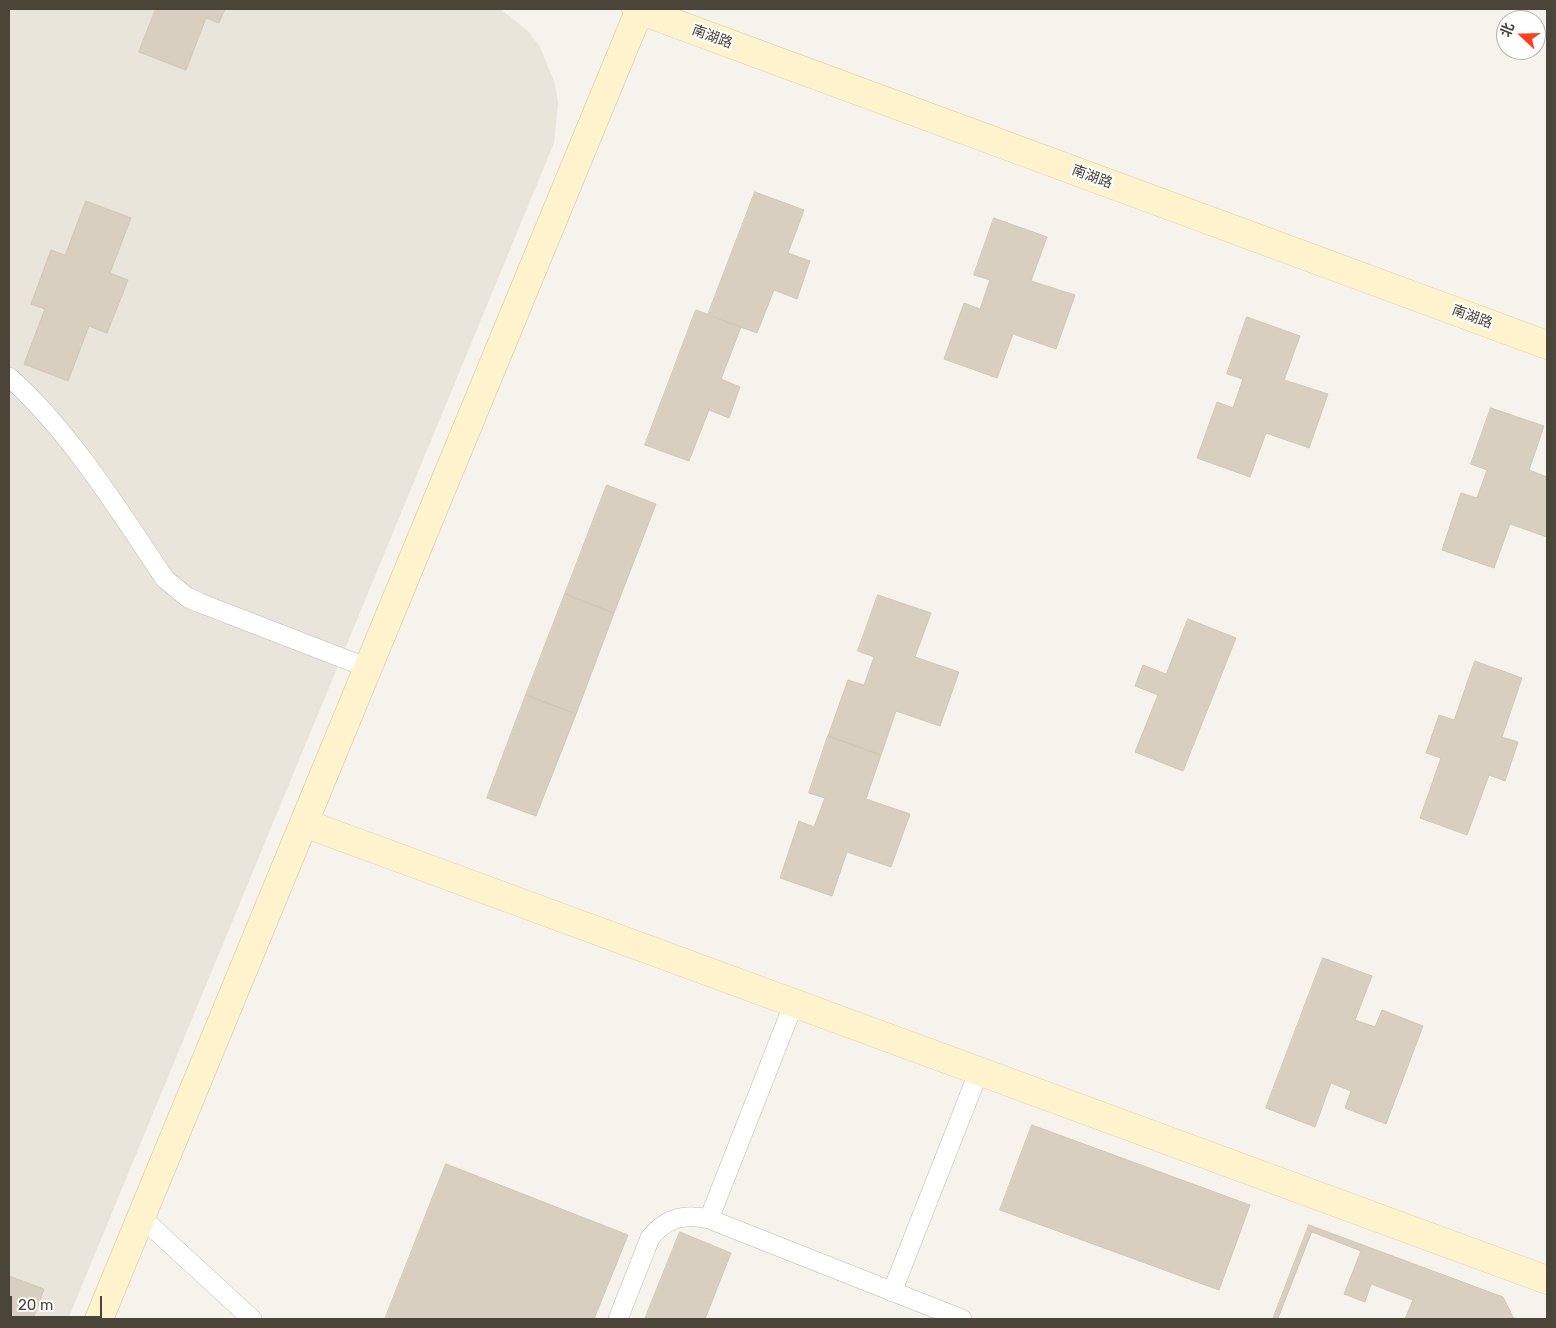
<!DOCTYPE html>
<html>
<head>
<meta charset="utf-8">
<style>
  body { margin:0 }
  #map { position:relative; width:1556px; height:1328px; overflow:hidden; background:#f6f3ec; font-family:Rubik,"Noto Sans SC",sans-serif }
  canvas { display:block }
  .frame { position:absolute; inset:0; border:10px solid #4b4439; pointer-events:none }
  .north { position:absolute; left:1496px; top:10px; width:50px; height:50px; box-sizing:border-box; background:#fff; border:1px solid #b7b4b0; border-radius:50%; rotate:291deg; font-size:14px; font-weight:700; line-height:20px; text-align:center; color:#4b4439 }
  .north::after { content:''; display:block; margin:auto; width:18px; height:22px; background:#fc3f1d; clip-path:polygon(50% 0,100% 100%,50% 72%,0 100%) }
  .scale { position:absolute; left:10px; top:1296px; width:92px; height:22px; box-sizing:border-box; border:2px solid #4b4439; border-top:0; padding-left:6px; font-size:15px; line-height:18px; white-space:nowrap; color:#4b4439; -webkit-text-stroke:4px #fff; paint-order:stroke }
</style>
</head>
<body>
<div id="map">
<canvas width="1556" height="1328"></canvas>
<div class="frame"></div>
<div class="north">北</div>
<div class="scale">20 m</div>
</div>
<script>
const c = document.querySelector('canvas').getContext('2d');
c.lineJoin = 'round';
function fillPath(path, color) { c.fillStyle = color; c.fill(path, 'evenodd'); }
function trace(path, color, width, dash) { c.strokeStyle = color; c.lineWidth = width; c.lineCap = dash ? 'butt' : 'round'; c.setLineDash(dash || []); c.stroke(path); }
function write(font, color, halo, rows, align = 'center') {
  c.font = font + ' Rubik,"Noto Sans SC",sans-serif'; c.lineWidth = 4.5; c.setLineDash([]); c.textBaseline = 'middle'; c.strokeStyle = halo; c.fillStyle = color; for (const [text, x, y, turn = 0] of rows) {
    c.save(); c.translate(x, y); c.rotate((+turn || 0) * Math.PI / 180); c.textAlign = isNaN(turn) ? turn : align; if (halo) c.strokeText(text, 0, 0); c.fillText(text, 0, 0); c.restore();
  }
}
fillPath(new Path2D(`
  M9 9H500L528 31 540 47 555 84 558 103 554 143 68 1319H9Z`), '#eae5da');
const building = new Path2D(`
  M156 9H225L219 23 206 18 186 70 139 52Z
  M755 192 804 210 788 253 810 261 797 299 774 290 757 333 708 315Z
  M86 201 131 218 110 273 128 280 107 333 89 326 68 381 24 364 45 309 31 304 51 250 65 255Z
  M994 218 1047 237 1031 281 1075 295 1056 349 1013 334 997 378 944 359 964 303 980 309 990 280 974 275Z
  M696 310 741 327 721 379 740 387 729 418 709 410 689 461 645 445Z
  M1247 317 1300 336 1284 380 1328 394 1309 448 1266 433 1250 477 1197 458 1217 402 1233 408 1243 379 1227 374Z
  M1491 408 1544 426 1529 470 1547 477V537L1510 524 1494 568 1442 550 1461 493 1477 498 1487 470 1471 464Z
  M607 485 656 504 614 613 565 594Z
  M565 594 614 613 576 714 526 695Z
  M878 595 931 613 915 657 959 672 940 726 896 711 881 755 828 736 848 680 864 685 874 657 858 651Z
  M1188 619 1236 638 1183 771 1135 752 1158 695 1135 686 1143 665 1166 674Z
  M1475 661 1522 678 1502 737 1518 742 1505 781 1489 775 1467 835 1420 818 1441 758 1426 753 1439 715 1454 720Z
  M526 695 576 714 536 816 487 798Z
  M828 736 881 755 866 799 910 814 891 867 847 852 832 896 780 878 799 821 814 827 825 798 809 793Z
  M1323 958 1372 976 1355 1020 1375 1027 1382 1010 1423 1026 1386 1124 1345 1108 1351 1091 1331 1083 1315 1127 1266 1108Z
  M1032 1125 1250 1205 1219 1290 1000 1210Z
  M446 1164 628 1235 594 1319H385Z
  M1309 1225 1503 1297 1514 1319H1273Z
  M680 1232 731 1253 705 1319H645Z
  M1312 1232 1361 1251 1344 1294 1365 1302 1371 1284 1413 1300 1405 1319H1278Z
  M9 1276 44 1289 33 1319H9Z`);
fillPath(building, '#d8cfc1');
trace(building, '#d3c7b4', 1);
const lane = new Path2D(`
  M9 377C70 431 120 512 165 579L187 597 200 603 368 668
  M141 1217 252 1319
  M709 1219 794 1003
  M892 1292 979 1071
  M618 1319 650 1238C666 1218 684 1213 709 1219L962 1319`);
const secondary = new Path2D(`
  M636 9 1547 345
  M304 823 1547 1280
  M99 1319 640 9`);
trace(lane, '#c2bbae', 20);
trace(secondary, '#d6c79b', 29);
trace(lane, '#fff', 19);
trace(secondary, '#fff3cd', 28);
write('14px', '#4b4439', '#fff', [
  ["南湖路",712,37,20],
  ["南湖路",1092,177,20],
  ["南湖路",1472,317,20]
]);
</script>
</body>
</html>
